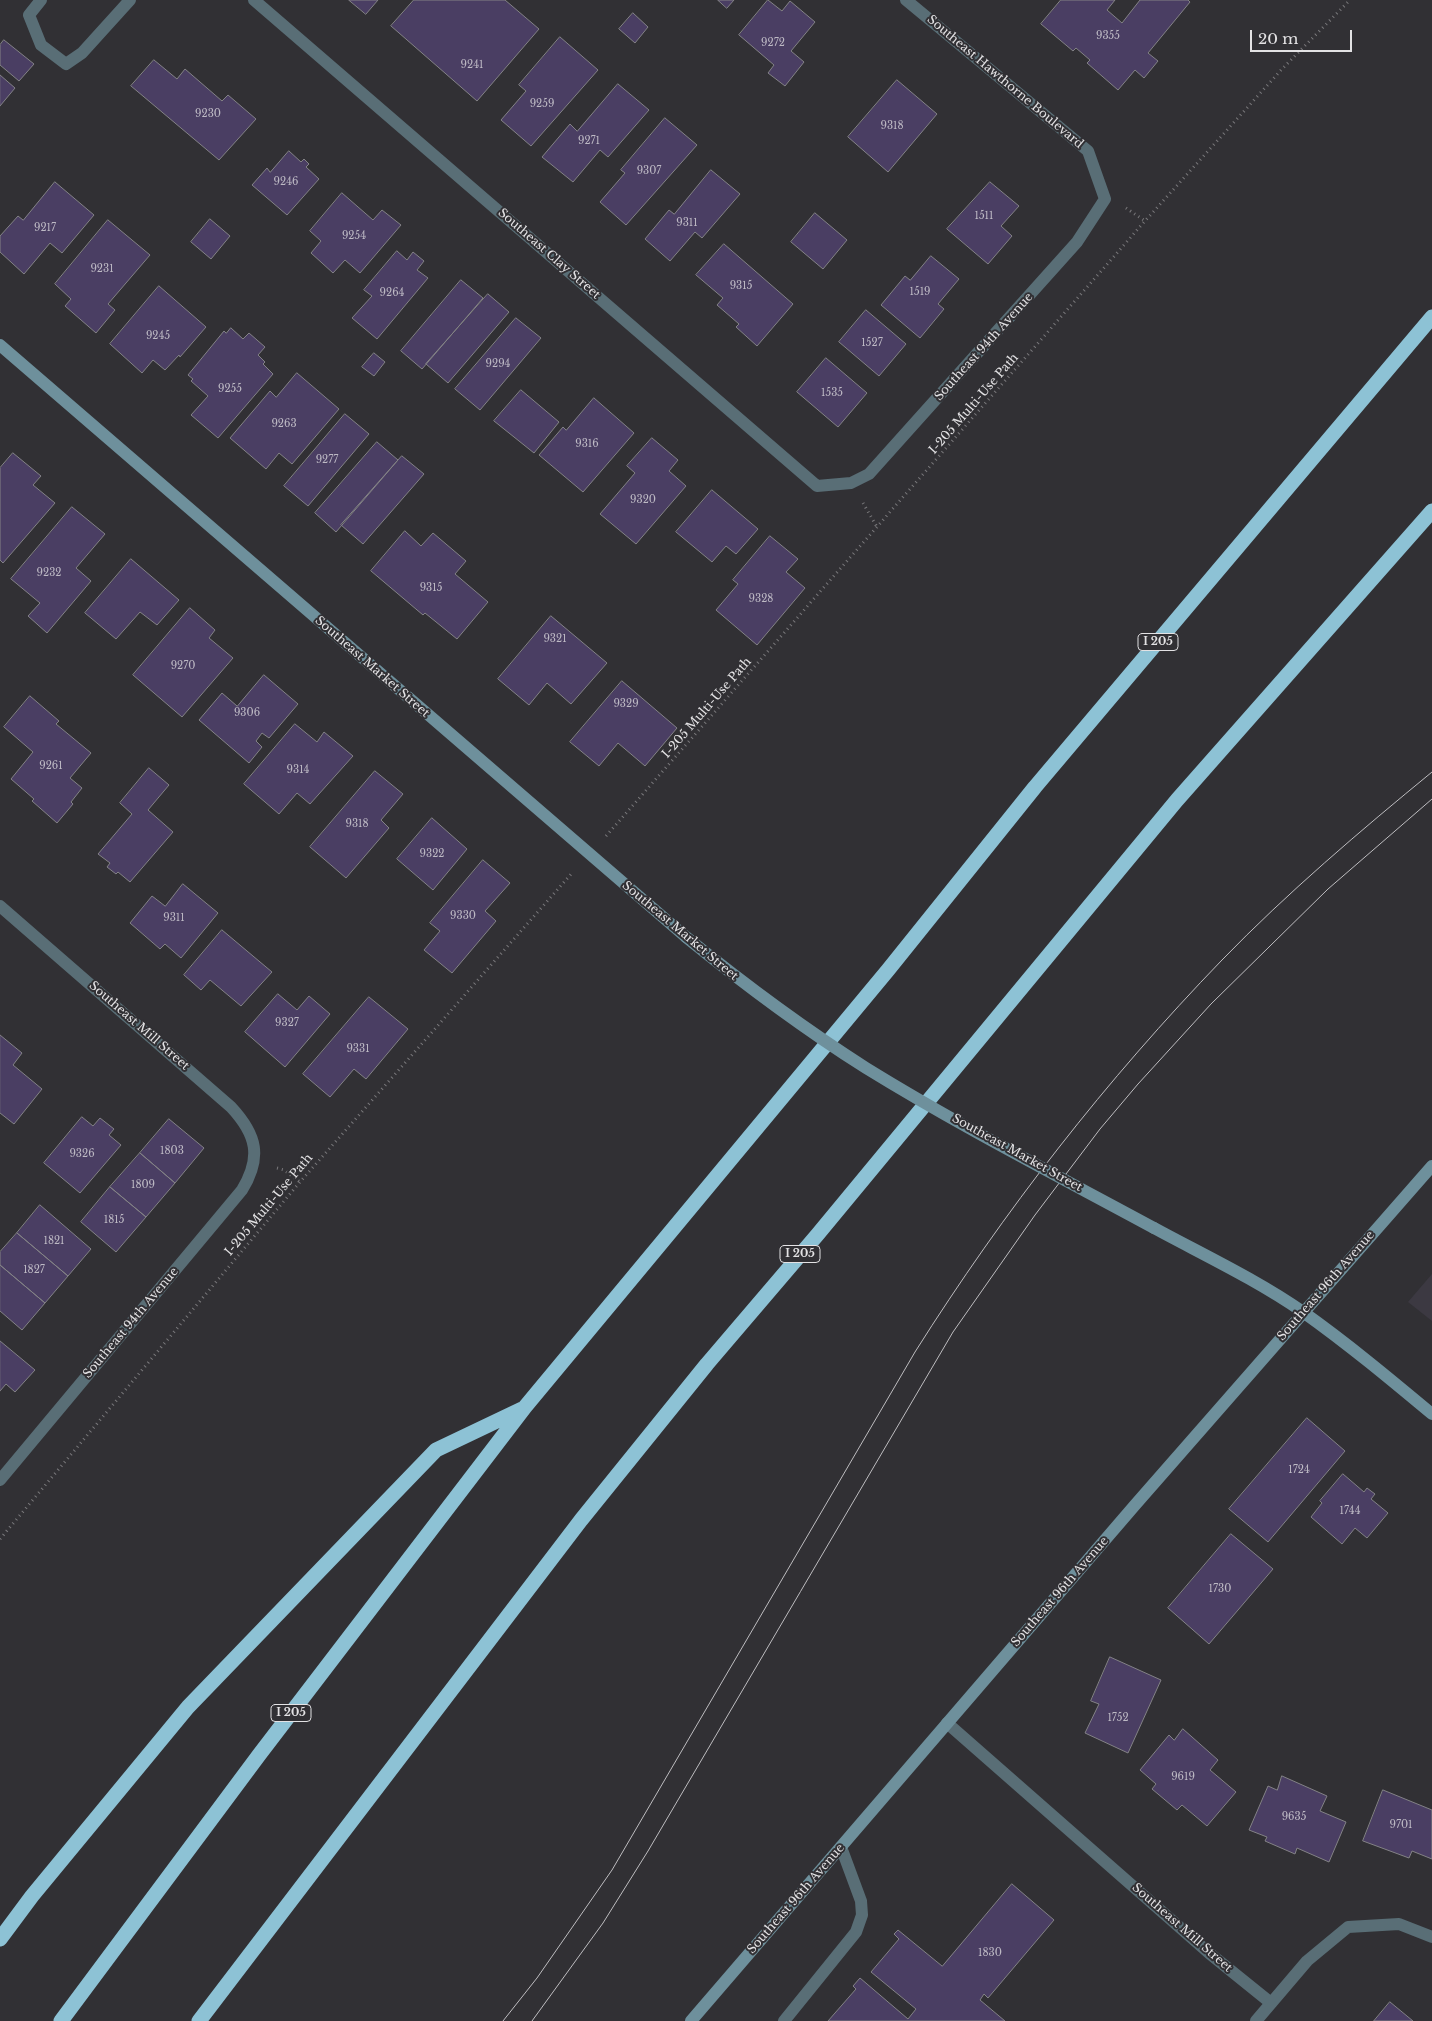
<!DOCTYPE html>
<html>
<head>
<meta charset="utf-8">
<style>
  body { margin:0 }
  #map { position:relative; width:1432px; height:2021px; overflow:hidden; background:#313034; font-family:"Libre Baskerville",serif }
  canvas { display:block }
  .scale { position:absolute; left:1250px; top:30px; width:102px; height:22px; box-sizing:border-box; border:2px solid #e3e2e4; border-top:0; padding-left:6px; font-size:15px; line-height:18px; white-space:nowrap; color:#e3e2e4; -webkit-text-stroke:4px #313034; paint-order:stroke }
</style>
</head>
<body>
<div id="map">
<canvas width="1432" height="2021"></canvas>
<div class="scale">20 m</div>
</div>
<script>
const c = document.querySelector('canvas').getContext('2d');
c.lineJoin = 'round';
function fillPath(path, color) { c.fillStyle = color; c.fill(path, 'evenodd'); }
function trace(path, color, width, dash) { c.strokeStyle = color; c.lineWidth = width; c.lineCap = dash ? 'butt' : 'round'; c.setLineDash(dash || []); c.stroke(path); }
function write(font, color, halo, rows, align = 'center') {
  c.font = font + ' "Libre Baskerville",serif'; c.lineWidth = 4; c.setLineDash([]); c.textBaseline = 'middle'; c.strokeStyle = halo; c.fillStyle = color; for (const [text, x, y, turn = 0] of rows) {
    c.save(); c.translate(x, y); c.rotate((+turn || 0) * Math.PI / 180); c.textAlign = isNaN(turn) ? turn : align; if (halo) c.strokeText(text, 0, 0); c.fillText(text, 0, 0); c.restore();
  }
}
fillPath(new Path2D(`
  M1432 1274V1321L1408 1302Z`), '#3c3942');
const building = new Path2D(`
  M349 0H378L366 14Z
  M414 0H505L539 29 477 101 391 26Z
  M718 0H734L727 8Z
  M768 0 782 11 790 1 815 22 791 51 804 62 785 86 768 73 774 65 739 35Z
  M1061 0H1115L1107 10 1122 23 1140 0H1188L1190 2 1148 53 1158 61 1144 78 1135 70 1118 90 1087 63 1090 60 1076 48 1073 51 1041 24Z
  M633 13 648 27 635 43 619 29Z
  M560 37 598 70 531 146 501 120 526 91 519 85Z
  M4 40 34 64 19 81 0 65V45Z
  M154 60 177 79 185 69 222 101 228 95 256 119 219 160 131 86Z
  M0 75 15 88 0 106Z
  M897 80 937 114 888 172 848 137Z
  M618 84 649 110 608 157 600 150 573 182 542 157 570 124 577 131Z
  M665 118 697 145 626 225 600 202 625 173 621 170Z
  M289 151 301 162 304 159 309 164 306 167 319 179 287 215 252 185 267 168 270 172Z
  M711 170 740 194 702 238 695 232 670 261 645 239 669 210 674 214Z
  M55 182 94 215 62 253 50 243 24 274 0 252V236L18 216 23 220Z
  M990 182 1019 206 1001 226 1012 236 988 264 947 229Z
  M342 193 373 220 382 210 401 225 360 273 345 260 333 273 311 253 321 241 310 231Z
  M815 213 847 240 823 269 791 242Z
  M210 219 230 236 211 259 191 242Z
  M108 220 150 255 108 304 115 310 96 333 65 306 71 299 55 284Z
  M724 244 793 304 757 346 736 327 739 324 717 305 723 298 696 275Z
  M397 251 407 260 413 252 424 261 417 270 428 278 377 339 352 318 372 296 364 290Z
  M931 256 959 279 938 304 944 309 920 338 881 305 905 276 910 280Z
  M461 280 483 298 422 369 401 351Z
  M159 286 206 327 180 357 179 355 165 370 153 360 142 373 110 344Z
  M488 294 509 312 448 383 426 364Z
  M866 310 906 344 879 376 839 342Z
  M516 318 541 338 480 410 455 389Z
  M231 328 243 339 249 333 265 347 258 355 265 362 263 364 273 374 218 438 191 415 208 396 191 381 193 379 188 375 224 331 226 333Z
  M374 353 385 362 374 376 362 367Z
  M826 358 867 393 838 427 797 392Z
  M297 373 339 409 292 464 279 453 266 469 230 438 270 391 276 397Z
  M521 390 559 422 534 453 494 421Z
  M594 398 634 433 583 492 539 455 563 427 566 430Z
  M345 414 369 434 308 506 284 486Z
  M652 438 678 460 669 471 686 486 636 544 600 514 635 473 627 466Z
  M377 442 398 460 336 532 315 513Z
  M13 453 41 476 33 485 55 503 3 563 0 560V468Z
  M402 456 424 474 363 544 341 525Z
  M712 490 758 529 736 554 726 546 712 562 676 532Z
  M72 507 105 534 76 568 91 581 47 633 28 616 40 603 11 579Z
  M405 531 421 546 433 533 466 561 455 574 488 602 457 639 425 613 423 615 371 571Z
  M770 536 798 559 786 572 805 588 757 645 716 610 738 584 733 580Z
  M131 559 179 600 157 625 140 612 116 639 85 613Z
  M190 608 215 630 209 638 233 658 182 717 133 675Z
  M551 616 607 663 571 704 547 683 529 705 498 679Z
  M264 675 298 704 269 738 262 733 256 741 262 747 249 763 199 720 222 693 237 706Z
  M622 681 677 728 645 766 618 743 599 766 570 742Z
  M30 696 59 721 56 724 91 753 70 778 82 788 71 802 73 804 57 823 32 801 34 799 11 779 33 752 4 727Z
  M295 724 317 742 324 732 353 756 310 804 297 793 279 814 244 784Z
  M149 768 169 785 148 810 173 832 130 882 118 872 116 874 107 867 110 863 98 854 132 814 120 803Z
  M375 771 403 794 381 820 389 828 346 878 310 847Z
  M432 818 467 849 433 890 397 859Z
  M483 860 510 883 485 911 496 921 452 973 424 950 440 931 430 923Z
  M183 884 218 913 181 958 165 944 160 949 130 923 152 896 165 906Z
  M222 930 272 972 241 1006 210 980 201 990 184 975Z
  M278 994 297 1010 309 996 330 1014 285 1067 245 1032Z
  M369 997 408 1029 366 1079 354 1069 330 1097 303 1074Z
  M0 1035 22 1053 13 1065 42 1089 14 1124 0 1113Z
  M82 1117 93 1126 100 1118 114 1129 109 1135 121 1145 80 1193 44 1163Z
  M169 1119 204 1148 175 1183 140 1153Z
  M140 1153 175 1183 146 1217 110 1187Z
  M110 1187 146 1217 116 1252 81 1222Z
  M40 1205 91 1249 68 1276 17 1233Z
  M17 1233 68 1276 45 1303 0 1265V1252Z
  M0 1265 45 1303 22 1330 0 1311Z
  M0 1341 35 1370 15 1392 6 1384 0 1391Z
  M1307 1418 1345 1451 1268 1542 1229 1509Z
  M1343 1474 1364 1492 1367 1488 1375 1494 1371 1499 1388 1513 1367 1538 1355 1528 1342 1544 1311 1517 1322 1503 1320 1501Z
  M1231 1534 1273 1569 1209 1644 1168 1608Z
  M1110 1657 1161 1680 1128 1753 1085 1733 1099 1704 1091 1701Z
  M1183 1729 1218 1760 1210 1770 1236 1792 1207 1826 1182 1805 1177 1810 1152 1789 1156 1784 1140 1770 1169 1735 1174 1740Z
  M1282 1776 1327 1796 1320 1811 1346 1822 1329 1862 1297 1848 1295 1854 1265 1841 1267 1837 1249 1830 1268 1786 1277 1790Z
  M1383 1790 1432 1810V1859L1412 1851 1409 1858 1363 1841Z
  M1012 1884 1054 1920 988 1998 984 1994 980 2000 1005 2021H828L856 1989 853 1986 860 1978 908 2019 916 2009 871 1972 899 1939 894 1934 898 1930 942 1966Z
  M1390 2002 1413 2021H1374Z`);
fillPath(building, '#4a3e63');
trace(building, '#838286', 1);
trace(new Path2D(`
  M1126 208 1145 221
  M863 503 877 527
  M606 836 1145 221 1282 69 1350 0
  M277 1168 284 1170 300 1182
  M0 1539 300 1182 573 872`), '#7a797c', 3, [1, 4]);
trace(new Path2D(`
  M41 0 29 15 41 45 66 64 82 53 130 0
  M784 2021 856 1932 862 1915 861 1901 841 1847`), '#596e76', 12);
trace(new Path2D(`
  M254 0 817 486 851 483 869 474 1077 242 1105 199 1088 151 906 0
  M0 906 231 1107C257 1135 262 1157 242 1190L0 1480
  M947 1723 1209 1953 1271 2003
  M1256 2021 1307 1961 1348 1927 1399 1924 1432 1937`), '#596e76', 12);
trace(new Path2D(`
  M0 345 686 937
  M1154 1228C1204 1255 1257 1280 1303 1312 1348 1344 1390 1379 1432 1414
  M691 2021 1135 1505 1432 1166`), '#6e909c', 12);
trace(new Path2D(`
  M0 1939 32 1896 188 1707 436 1450 522 1409
  M61 2021 259 1755 525 1407 888 970 1035 787 1432 317
  M199 2021 581 1520 707 1364 818 1234 1177 800 1432 511`), '#8dc2d5', 15);
trace(new Path2D(`
  M503 2021 537 1978 612 1870 915 1352C1004 1211 1106 1080 1222 960 1287 893 1360 831 1432 772
  M532 2021 603 1923 648 1851 953 1332 1035 1215 1100 1129 1138 1084 1211 1004 1328 889 1432 799`), '#bebdc0', 1);
trace(new Path2D(`
  M686 937C744 984 803 1028 866 1068 960 1126 1058 1176 1154 1228`), '#6e909c', 12);
write('10px', '#bdb9c4', null, [
  ["9355",1108,36],
  ["9272",773,43],
  ["9241",472,65],
  ["9259",542,104],
  ["9230",208,114],
  ["9318",892,126],
  ["9271",589,141],
  ["9307",649,171],
  ["9246",286,182],
  ["1511",984,216],
  ["9311",687,223],
  ["9217",45,228],
  ["9254",354,236],
  ["9231",102,269],
  ["9315",741,286],
  ["1519",920,292],
  ["9264",392,293],
  ["9245",158,336],
  ["1527",872,343],
  ["9294",498,364],
  ["9255",230,389],
  ["1535",832,393],
  ["9263",284,424],
  ["9316",587,444],
  ["9277",327,460],
  ["9320",643,500],
  ["9232",49,573],
  ["9315",431,588],
  ["9328",761,599],
  ["9321",555,639],
  ["9270",183,666],
  ["9329",626,704],
  ["9306",247,713],
  ["9261",51,766],
  ["9314",298,770],
  ["9318",357,824],
  ["9322",432,854],
  ["9330",463,916],
  ["9311",174,918],
  ["9327",287,1023],
  ["9331",358,1049],
  ["1803",172,1151],
  ["9326",82,1154],
  ["1809",143,1185],
  ["1815",114,1220],
  ["1821",54,1241],
  ["1827",34,1270],
  ["1724",1299,1470],
  ["1744",1350,1511],
  ["1730",1220,1589],
  ["1752",1118,1718],
  ["9619",1183,1777],
  ["9635",1294,1817],
  ["9701",1401,1825],
  ["1830",990,1953]
]);
for (const [x, y, w] of [
  [1158,642,40],
  [800,1254,40],
  [291,1713,40]
]) { const box = new Path2D(); box.roundRect(x - w / 2, y - 8.5, w, 17, 4); c.fillStyle = '#313034'; c.fill(box); trace(box, '#e3e2e4', 1); }
write('bold 11px', '#e3e2e4', null, [
  ["I 205",1158,642],
  ["I 205",800,1254],
  ["I 205",291,1713]
]);
write('12px', '#e3e2e4', '#313034', [
  ["Southeast Hawthorne Boulevard",1005,82,40],
  ["Southeast Clay Street",549,254,41],
  ["Southeast 94th Avenue",984,347,-48],
  ["I-205 Multi-Use Path",974,404,-49],
  ["Southeast Market Street",372,667,41],
  ["I-205 Multi-Use Path",707,708,-49],
  ["Southeast Market Street",680,931,40],
  ["Southeast Mill Street",139,1026,41],
  ["Southeast Market Street",1017,1153,29],
  ["I-205 Multi-Use Path",269,1205,-50],
  ["Southeast 96th Avenue",1326,1286,-49],
  ["Southeast 94th Avenue",131,1323,-50],
  ["Southeast 96th Avenue",1060,1592,-49],
  ["Southeast 96th Avenue",796,1899,-49],
  ["Southeast Mill Street",1182,1928,41]
]);
</script>
</body>
</html>
